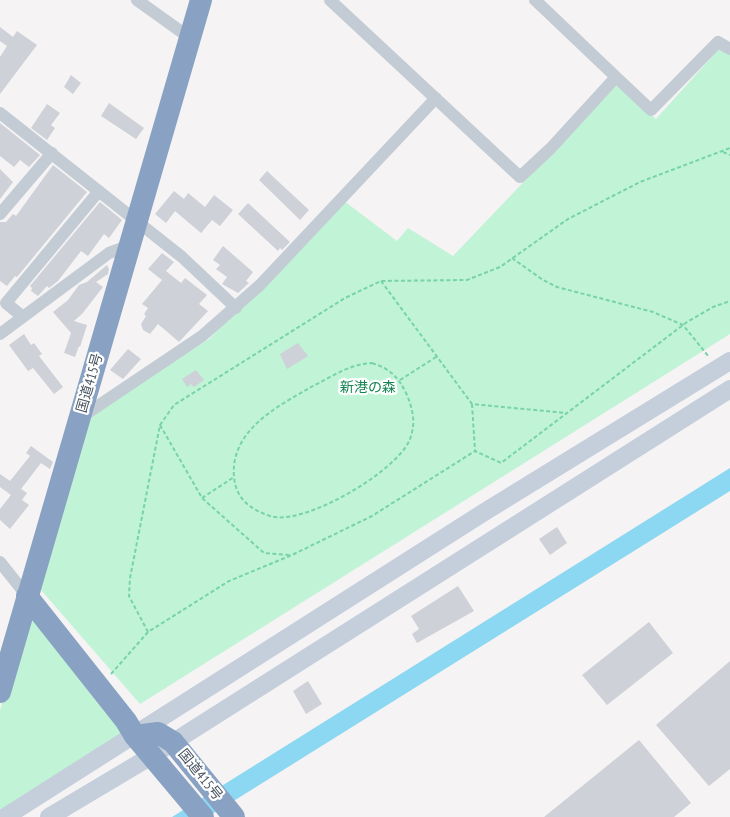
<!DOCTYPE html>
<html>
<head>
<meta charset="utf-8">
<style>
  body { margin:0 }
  canvas { display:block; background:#f5f3f3 }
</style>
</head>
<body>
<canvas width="730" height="817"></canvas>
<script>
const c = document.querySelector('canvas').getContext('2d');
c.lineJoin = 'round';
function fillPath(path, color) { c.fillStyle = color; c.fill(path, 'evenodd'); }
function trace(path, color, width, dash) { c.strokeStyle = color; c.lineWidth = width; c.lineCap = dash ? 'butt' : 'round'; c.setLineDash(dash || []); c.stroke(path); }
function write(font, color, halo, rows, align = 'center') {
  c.font = font + ' "PT Sans Narrow","Noto Sans JP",sans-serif'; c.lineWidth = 4.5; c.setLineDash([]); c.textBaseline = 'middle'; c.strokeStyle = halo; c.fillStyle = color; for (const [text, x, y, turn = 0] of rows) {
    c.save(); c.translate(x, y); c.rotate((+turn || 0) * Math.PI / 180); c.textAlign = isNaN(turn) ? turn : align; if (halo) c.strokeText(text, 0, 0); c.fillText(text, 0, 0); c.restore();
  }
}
fillPath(new Path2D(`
  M719 49 730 55V334L140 704 35 583 87 416 209 339 344 201 397 241 408 228 453 256 617 84 656 119Z
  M31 618 129 734 0 815V710Z`), '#c1f3d6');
fillPath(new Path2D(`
  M730 468V491L240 797 207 817H172Z`), '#8cd7f2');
fillPath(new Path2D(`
  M0 27 13 37 17 31 37 45 0 94V57L7 46 0 41Z
  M71 75 81 83 73 94 64 87Z
  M109 103 144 128 136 139 101 116Z
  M47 104 60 113 51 125 55 128 47 140 31 128Z
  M0 123 40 155 29 167 20 160 14 167 0 156Z
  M53 165 87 192 17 277 15 276 7 286 0 281V222H6L13 214 16 216Z
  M0 169 13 182 0 199Z
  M267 171 309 210 300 220 259 180Z
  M174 191 184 199 188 193 205 207 214 195 233 210 220 226 212 220 201 233 175 211 166 223 155 214Z
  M100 202 122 220 109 238 104 234 88 256 81 251 58 281 49 288 47 286 38 296 31 291 32 288 30 286Z
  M248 203 290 242 282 250 280 248 278 251 238 214Z
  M223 246 253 272 246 281 249 283 238 293 222 284 227 277 216 269 220 265 213 260Z
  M162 253 174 262 166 271 181 283 185 278 207 295 199 304 208 311 179 342 158 324 150 334 143 330 141 324 146 316 144 314 148 308 142 304 162 280 148 269Z
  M107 265 109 269 108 274 96 282 103 287 82 314 74 321 87 325 80 347 79 346 75 357 64 353 71 333 53 312 68 300 79 285 87 282Z
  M24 334 31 345 34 343 42 354 39 356 63 387 54 394 33 368 28 371 9 345Z
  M298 343 308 356 287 369 280 354Z
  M128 349 141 359 123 379 110 370Z
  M196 370 204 380 194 387 191 384 187 387 182 379Z
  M31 446 53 462 50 469 41 463 21 489 27 493 22 500 29 505 10 529 0 520V509L11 495 0 487V474L10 481 30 456 26 453Z
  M557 527 567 543 550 555 539 539Z
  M458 586 474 611 417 643 412 634 419 629 411 616Z
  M649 622 673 653 607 705 582 675Z
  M730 661V769L709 786 656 725Z
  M308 681 322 704 306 714 293 691Z
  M639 740 691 803 674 817H544Z`), '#ced1d8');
trace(new Path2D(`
  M723 152 730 155
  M512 258 543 280 557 287 653 312 683 325 709 357
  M381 281 472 404 566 413
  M372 363C391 369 399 378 407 395 413 410 416 423 410 439 398 471 303 527 270 516 250 509 236 499 234 477 230 430 278 406 313 386 333 376 350 364 372 363Z
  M400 380 436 357
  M472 404 475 451
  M160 425 202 498 264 553 290 555
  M202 498 234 477
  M148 632 129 596 130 578 160 425 174 405 345 298 381 281 467 280 500 267 568 219 640 182 730 148
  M111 674 148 632 229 581 292 555 372 516 475 451 501 463 687 322 713 307 730 301`), '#76d3aa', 2, [4, 2.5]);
trace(new Path2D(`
  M137 0 190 38
  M330 0 520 177 551 148 616 77 651 110 718 42 730 49
  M535 0 616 77
  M0 113 182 257 236 308
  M0 214 52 153
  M23 317 6 303 99 191
  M0 334 109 253 128 246
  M80 418 202 336 260 285 436 98
  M0 562 27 596`), '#c3ccd4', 12);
trace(new Path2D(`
  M5 817 486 511 730 361
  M49 817 153 755 730 389`), '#c5cfdc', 18);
trace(new Path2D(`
  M27 596 126 721 135 736 203 817
  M0 692 201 0
  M135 736 158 733 173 742 234 817`), '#89a2c3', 22);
write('14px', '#495562', '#fff', [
  ["国道415号",90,383,-74],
  ["国道415号",200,775,51]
]);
write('14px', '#138451', '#fff', [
  ["新港の森",368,388]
]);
</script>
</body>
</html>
